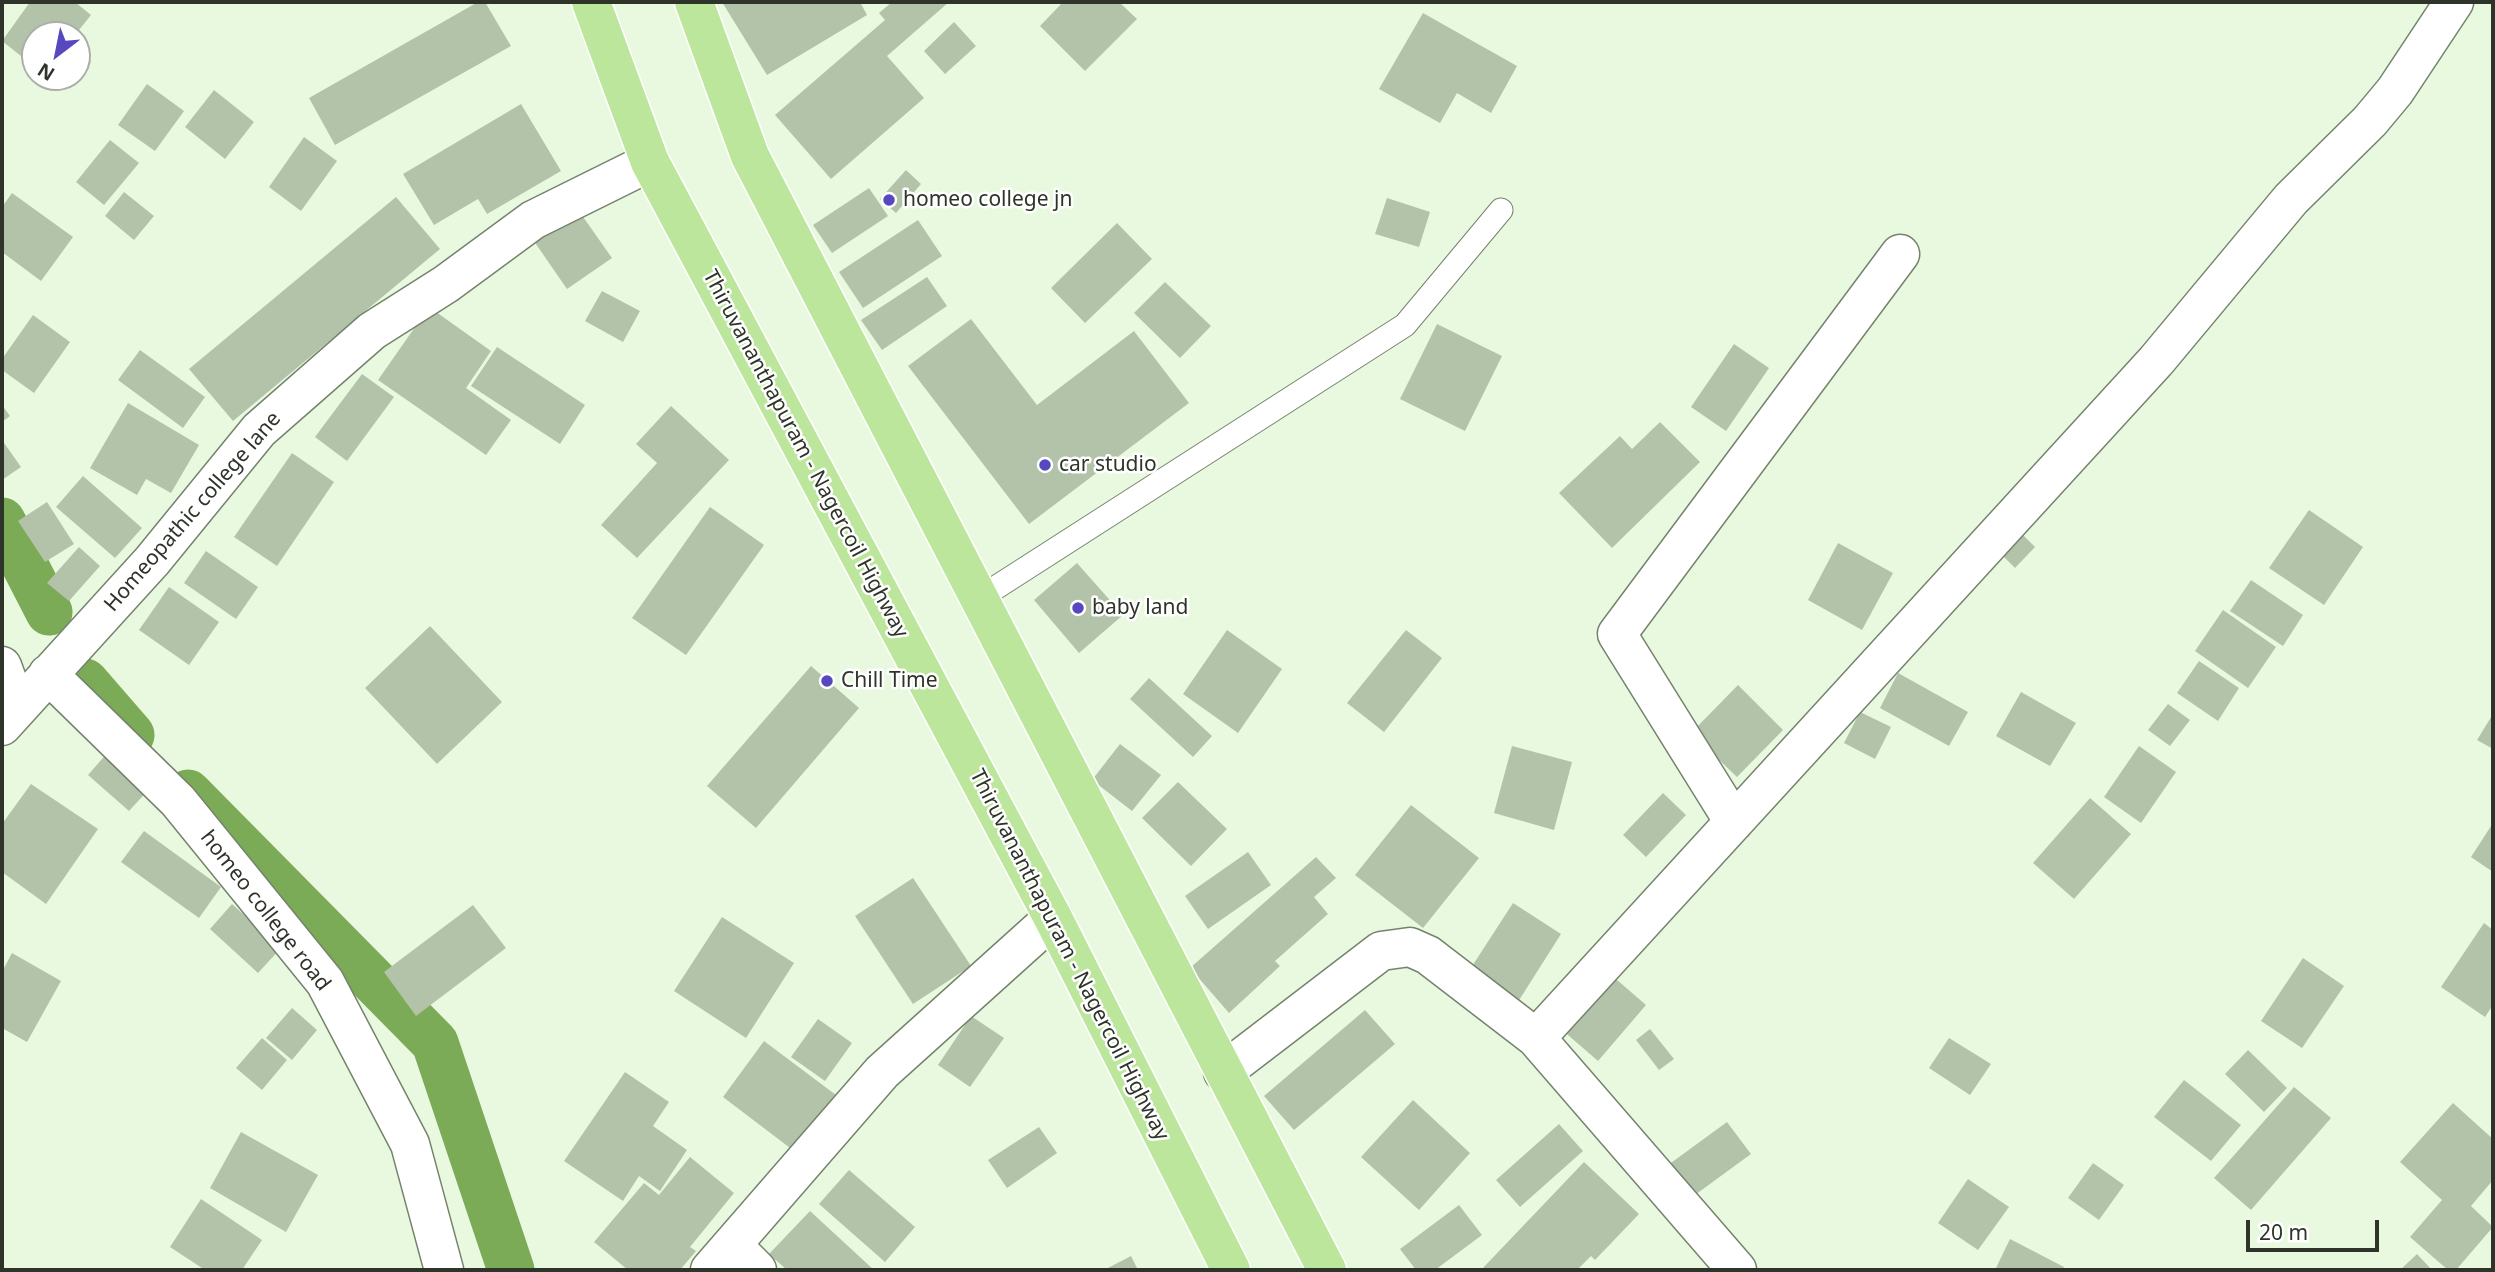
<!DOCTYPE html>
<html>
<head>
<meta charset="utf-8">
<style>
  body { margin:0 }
  #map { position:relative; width:2495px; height:1272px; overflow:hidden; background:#e9f9df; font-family:"Noto Sans",sans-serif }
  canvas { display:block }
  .frame { position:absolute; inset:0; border:4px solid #2e342a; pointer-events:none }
  .north { position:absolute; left:21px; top:21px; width:70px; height:70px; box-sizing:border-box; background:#fff; border:2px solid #abaeaa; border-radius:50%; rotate:212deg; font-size:19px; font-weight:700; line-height:28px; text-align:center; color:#2e342a }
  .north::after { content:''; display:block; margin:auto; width:24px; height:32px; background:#5748c0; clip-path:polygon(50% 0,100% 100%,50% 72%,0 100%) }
  .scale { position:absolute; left:2246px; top:1220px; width:133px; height:32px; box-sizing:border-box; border:4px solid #2e342a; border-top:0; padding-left:9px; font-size:21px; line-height:24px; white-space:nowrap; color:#2e342a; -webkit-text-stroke:5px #fff; paint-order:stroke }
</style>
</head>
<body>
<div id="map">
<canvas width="2495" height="1272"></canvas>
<div class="frame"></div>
<div class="north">N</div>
<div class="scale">20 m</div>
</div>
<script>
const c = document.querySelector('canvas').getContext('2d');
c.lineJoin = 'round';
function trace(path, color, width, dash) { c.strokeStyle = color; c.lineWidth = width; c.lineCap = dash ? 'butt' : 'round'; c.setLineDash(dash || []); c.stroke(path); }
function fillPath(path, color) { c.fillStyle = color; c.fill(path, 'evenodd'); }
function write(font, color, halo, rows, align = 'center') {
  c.font = font + ' "Noto Sans",sans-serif'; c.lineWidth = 5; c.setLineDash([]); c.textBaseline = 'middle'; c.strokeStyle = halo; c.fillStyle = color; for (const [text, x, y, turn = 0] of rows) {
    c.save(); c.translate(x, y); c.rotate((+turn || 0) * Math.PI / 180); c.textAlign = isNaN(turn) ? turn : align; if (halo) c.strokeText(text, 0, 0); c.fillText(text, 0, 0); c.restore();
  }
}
trace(new Path2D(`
  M2 521 49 612
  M85 682 131 735
  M188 793 435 1043 511 1270`), '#7bab56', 47);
fillPath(new Path2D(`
  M30 2H75L91 15 75 35H35V67L2 41Z
  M478 2H485L511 46 335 145 309 98Z
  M722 2H860L867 15 767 75Z
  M892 2H949L887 56 924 98 831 179 775 115 885 20 879 13Z
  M1063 2H1119L1137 19 1085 71 1040 26Z
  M1423 13 1517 66 1491 113 1457 93 1440 123 1379 89Z
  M954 22 976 46 945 74 924 51Z
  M147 84 184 111 155 151 118 125Z
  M214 90 254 122 225 159 185 127Z
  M521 104 561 171 487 214 478 199 434 225 403 174Z
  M304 137 337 161 301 211 269 187Z
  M110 140 139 163 104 205 76 182Z
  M906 170 921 184 896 213 880 199Z
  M869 188 888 216 832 253 813 225Z
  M124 192 154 216 134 240 105 216Z
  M12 193 73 237 41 281 2 252V207Z
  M396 197 440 249 233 421 189 369Z
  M1387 198 1430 212 1419 247 1375 234Z
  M574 204 612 258 567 289 529 234Z
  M918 220 942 256 863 308 839 272Z
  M1117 223 1152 259 1085 323 1051 288Z
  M927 277 947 306 882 350 861 320Z
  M1165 282 1211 326 1180 358 1134 313Z
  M602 291 640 311 623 342 585 321Z
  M429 307 491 351 466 388 511 420 486 455 378 380Z
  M33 315 70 342 34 393 2 370V359Z
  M971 319 1037 405 1134 331 1189 403 1029 524 908 366Z
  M1437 324 1502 356 1465 431 1400 399Z
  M1734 344 1769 368 1726 431 1691 407Z
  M497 347 585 405 560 444 471 386Z
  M140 350 205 397 183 428 118 380Z
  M362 374 394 397 347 461 315 437Z
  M128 403 199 445 171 493 146 479 137 495 90 468Z
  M2 405 10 416 2 422Z
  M671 406 729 460 637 558 601 525 657 463 636 444Z
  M1660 422 1700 462 1612 548 1559 493 1620 436 1632 449Z
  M2 440 21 467 2 480Z
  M292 453 334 482 277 566 234 537Z
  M83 476 142 528 115 558 56 507Z
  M47 502 74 544 45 562 18 521Z
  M710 507 764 545 686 655 632 618Z
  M2309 510 2363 547 2324 605 2269 568Z
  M2016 528 2035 547 2015 568 1996 549Z
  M1838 543 1893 573 1862 630 1808 600Z
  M79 547 100 566 69 601 47 583Z
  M206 551 258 587 236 619 184 583Z
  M1077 563 1123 615 1079 653 1034 600Z
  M2251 580 2303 615 2283 646 2230 611Z
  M169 587 219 622 189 665 139 630Z
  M2223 610 2276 647 2248 688 2195 651Z
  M430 626 502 702 437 764 365 688Z
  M1227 630 1282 669 1238 733 1183 694Z
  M1406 630 1442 658 1384 732 1347 703Z
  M2199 661 2239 688 2218 721 2177 693Z
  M811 666 859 708 756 828 707 786Z
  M1898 673 1968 712 1949 746 1880 708Z
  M1149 678 1212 736 1193 757 1130 699Z
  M1738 685 1783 730 1737 777 1691 733Z
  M2021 692 2076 723 2050 766 1996 736Z
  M2168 704 2190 720 2170 746 2148 730Z
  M1860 712 1891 727 1875 759 1844 743Z
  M2493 714V749L2477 740Z
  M1120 744 1161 775 1132 811 1092 780Z
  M1512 746 1572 762 1554 830 1494 813Z
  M2139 746 2176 772 2141 823 2104 797Z
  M109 751 151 787 129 811 88 775Z
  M1178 782 1227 829 1191 866 1142 818Z
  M31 784 98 829 46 904 2 872V824Z
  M1663 793 1686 815 1646 857 1623 835Z
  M2090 798 2131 834 2074 899 2033 863Z
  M1411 805 1479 858 1423 928 1355 875Z
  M2493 823V872L2471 857Z
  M144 831 221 887 199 918 121 862Z
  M1248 852 1271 885 1208 929 1185 896Z
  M1316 857 1336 878 1314 897 1328 914 1275 961 1280 966 1229 1013 1190 968Z
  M913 878 971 966 913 1004 855 916Z
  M1513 903 1561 934 1516 1005 1467 974Z
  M232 904 281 948 258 973 210 929Z
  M473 905 506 948 416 1016 384 972Z
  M722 917 794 963 746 1038 674 991Z
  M2484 923 2493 930V1005L2485 1017 2441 987Z
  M12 953 61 981 27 1042 2 1028V972Z
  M2303 958 2344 986 2302 1048 2261 1021Z
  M1609 973 1646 1005 1598 1061 1561 1029Z
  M292 1008 317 1030 292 1060 266 1038Z
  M1365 1010 1395 1044 1294 1130 1264 1096Z
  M971 1016 1004 1038 970 1087 938 1065Z
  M818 1019 852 1043 825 1081 791 1057Z
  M1650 1029 1674 1059 1659 1070 1636 1040Z
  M262 1038 287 1060 262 1090 236 1068Z
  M1949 1038 1991 1064 1970 1095 1929 1068Z
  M764 1041 840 1098 798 1154 723 1097Z
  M2248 1050 2287 1088 2264 1112 2225 1074Z
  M625 1072 669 1102 653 1126 687 1150 660 1191 639 1176 623 1201 564 1161Z
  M2184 1080 2241 1125 2211 1161 2154 1117Z
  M2294 1087 2331 1118 2251 1210 2214 1178Z
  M1413 1100 1470 1153 1419 1210 1361 1157Z
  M2453 1103 2493 1139V1180L2471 1206 2493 1227 2456 1270H2448L2410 1237 2442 1200 2400 1162Z
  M1727 1122 1751 1154 1688 1200 1664 1168Z
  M1559 1124 1583 1151 1520 1207 1496 1180Z
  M1039 1127 1057 1153 1007 1188 988 1160Z
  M241 1132 318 1175 286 1232 210 1188Z
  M690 1157 734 1193 690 1247 696 1251 680 1270H628L594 1242 644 1183 659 1195Z
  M1584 1162 1639 1214 1595 1260 1591 1256 1577 1270H1481Z
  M2093 1163 2124 1185 2099 1220 2068 1198Z
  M849 1170 915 1227 885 1262 819 1204Z
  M1968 1179 2009 1207 1978 1250 1938 1223Z
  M201 1199 262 1240 242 1270H205L170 1247Z
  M1459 1205 1482 1235 1435 1270H1416L1400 1249Z
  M810 1211 874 1270H787L769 1254Z
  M2010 1239 2064 1267 2062 1270H1995Z
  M2417 1254 2432 1270H2400Z
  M1131 1256 1138 1270H1104Z`), '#b3c3aa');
const service = new Path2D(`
  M978 599 1405 325 1501 210`);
const minor = new Path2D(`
  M2 666 17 707
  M48 674 178 801 325 982 410 1144 444 1270
  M2 726 152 561 259 430 372 331 446 284 533 220 650 162
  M1734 822 1617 634 1900 254
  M1536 1038 1737 1270
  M1223 1072 1381 951 1410 947 1428 955 1536 1038 2156 361 2291 199 2370 121 2395 91 2454 2
  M732 1245 757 1270
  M710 1270 882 1072 1053 918`);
const primary = new Path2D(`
  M591 2 650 162 1053 918 1231 1270
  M694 2 750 156 1327 1270`);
trace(service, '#75836c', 25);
trace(minor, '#75836c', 41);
trace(primary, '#fff', 41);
trace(service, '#fff', 23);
trace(minor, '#fff', 38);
trace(primary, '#bce69b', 38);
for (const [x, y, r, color] of [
  [889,200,7,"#5748c0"],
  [1045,465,7,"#5748c0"],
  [1078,608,7,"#5748c0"],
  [827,681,7,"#5748c0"]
]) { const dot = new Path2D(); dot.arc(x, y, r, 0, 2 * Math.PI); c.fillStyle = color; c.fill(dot); trace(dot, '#fff', 2.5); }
write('21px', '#2e342a', '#fff', [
  ["homeo college jn",903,200],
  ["car studio",1059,465],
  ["baby land",1092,608],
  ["Chill Time",841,681]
], 'left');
write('21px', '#2e342a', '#fff', [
  ["Thiruvananthapuram - Nagercoil Highway",805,454,62],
  ["Homeopathic college lane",193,512,-49],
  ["homeo college road",265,911,52],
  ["Thiruvananthapuram - Nagercoil Highway",1069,955,63]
]);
</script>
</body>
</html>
